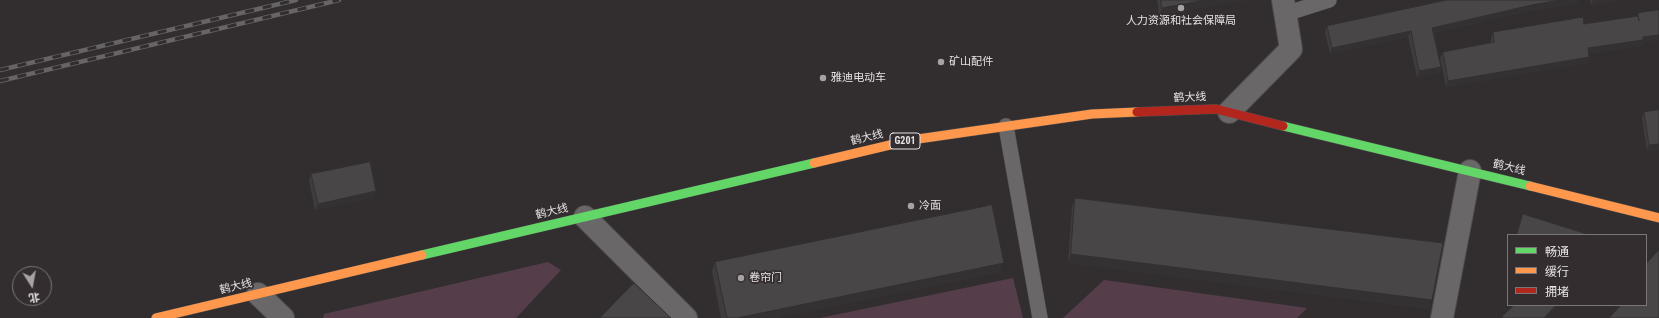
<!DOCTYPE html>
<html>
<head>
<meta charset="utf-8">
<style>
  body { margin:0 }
  #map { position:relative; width:1659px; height:318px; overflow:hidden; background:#322e30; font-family:"Roboto Condensed","Noto Sans SC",sans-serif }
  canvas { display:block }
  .legend { position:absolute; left:1507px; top:234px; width:140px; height:72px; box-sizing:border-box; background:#332d30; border:1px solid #7b7578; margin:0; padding:5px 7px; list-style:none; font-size:12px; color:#e6e2e4 }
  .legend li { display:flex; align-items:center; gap:8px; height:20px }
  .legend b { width:20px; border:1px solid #7b7578 }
  .north { position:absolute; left:12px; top:266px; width:40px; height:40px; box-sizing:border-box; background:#332d30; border:1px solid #7b7578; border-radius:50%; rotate:169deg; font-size:11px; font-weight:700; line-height:16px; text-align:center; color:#e6e2e4 }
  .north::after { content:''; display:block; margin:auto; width:14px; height:18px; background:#a7a3a5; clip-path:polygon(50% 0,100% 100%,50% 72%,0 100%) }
</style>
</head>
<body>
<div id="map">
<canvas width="1659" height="318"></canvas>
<ul class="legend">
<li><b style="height:5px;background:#63d668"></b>畅通</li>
<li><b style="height:5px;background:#ff974d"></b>缓行</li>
<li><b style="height:5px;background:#b3261e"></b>拥堵</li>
</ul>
<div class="north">北</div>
</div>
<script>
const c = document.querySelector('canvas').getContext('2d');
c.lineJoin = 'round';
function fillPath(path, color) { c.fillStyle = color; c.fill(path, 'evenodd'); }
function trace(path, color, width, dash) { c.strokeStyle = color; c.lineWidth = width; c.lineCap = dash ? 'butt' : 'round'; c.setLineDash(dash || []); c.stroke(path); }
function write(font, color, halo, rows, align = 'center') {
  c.font = font + ' "Roboto Condensed","Noto Sans SC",sans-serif'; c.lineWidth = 3.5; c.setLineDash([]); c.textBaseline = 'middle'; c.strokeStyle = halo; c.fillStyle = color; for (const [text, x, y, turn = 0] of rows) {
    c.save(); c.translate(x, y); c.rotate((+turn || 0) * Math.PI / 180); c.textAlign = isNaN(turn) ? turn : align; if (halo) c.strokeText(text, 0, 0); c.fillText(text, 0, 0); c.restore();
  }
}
fillPath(new Path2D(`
  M548 262 561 270 516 318H323L324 314Z
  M1013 278 1023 318H820Z
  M1104 280 1307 308 1297 318H1063Z`), '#553e4a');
const lane = new Path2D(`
  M1285 14 1329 0
  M1006 126 1040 318`);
const street = new Path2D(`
  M1229 112 1291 49 1283 0
  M585 217 686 318
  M258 294 283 318
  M1442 318 1470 171`);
const fast = new Path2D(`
  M1283 126 1530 186
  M422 255 814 163`);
const slow = new Path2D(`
  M814 163 911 140 1092 114 1137 112
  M1530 186 1659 218
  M156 318 422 255`);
const jam = new Path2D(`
  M1137 112 1216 109 1283 126`);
trace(lane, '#4f4c4d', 16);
trace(street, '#4f4c4d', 24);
trace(fast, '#4f4c4d', 10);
trace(slow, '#4f4c4d', 10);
trace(jam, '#4f4c4d', 10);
trace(lane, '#696768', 15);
trace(street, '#696768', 22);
trace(fast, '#63d668', 9);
trace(slow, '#ff974d', 9);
trace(jam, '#b3261e', 9);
const rail = new Path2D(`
  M0 70 296 0
  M0 81 339 0`);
trace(rail, '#666466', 4.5);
trace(rail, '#332d30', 3, [9]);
fillPath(new Path2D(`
  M1157 0H1247L1159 15Z
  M1590 0H1621L1591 5Z
  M1578 3 1530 11 1434 33 1441 67 1439 73 1417 77 1408 37 1330 54 1325 32 1327 26Z
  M1638 13 1642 43 1641 46 1589 54V57L1587 63 1446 87 1440 58 1443 52 1491 43V39L1493 32 1584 24 1637 17Z
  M1644 112 1659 150 1647 151 1642 118Z
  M311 174 374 197 315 210 309 181Z
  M1075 198 1429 309 1068 263 1072 206Z
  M715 262 1000 272 777 318H721L712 271Z`), '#3f3c3d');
fillPath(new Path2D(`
  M1206 0H1247L1159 15 1162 8Z
  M1561 0H1579L1578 3 1530 11 1430 34 1432 28 1532 5Z
  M1593 0H1621L1591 5Z
  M1411 31 1408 37 1330 54 1332 48Z
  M1659 35V40L1642 43 1641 46 1586 55 1588 48 1643 37Z
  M1589 57 1587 63 1446 87 1448 81Z
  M1441 67 1439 73 1417 77 1419 71Z
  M1659 144V150L1647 151 1649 145Z
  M376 191 374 197 315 210 318 204Z
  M1071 254 1432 300 1429 309 1068 263Z
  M1004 263 1000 272 777 318H737Z
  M1556 305H1559L1547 318H1544Z`), '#333132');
const building = new Path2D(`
  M1161 0H1206L1162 8Z
  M1447 0H1561L1532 5 1432 28 1441 67 1419 71 1411 31 1332 48 1327 26Z
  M1659 10V35L1643 37V40L1588 48 1589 57 1448 81 1443 52 1494 42 1493 32 1583 17 1584 24 1638 16 1639 21 1638 13Z
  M1659 110V144L1649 145 1644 112Z
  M370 162 376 191 318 204 311 174Z
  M1075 198 1443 243 1432 300 1071 254Z
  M992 205 1004 263 737 318H727L715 262Z
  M1523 214 1590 235H1517Z
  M1659 250V318H1609L1621 305H1646V264Z
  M634 283 671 318H600Z
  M1514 305H1556L1544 318H1503L1502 317Z`);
fillPath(building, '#494647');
trace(building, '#333132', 1);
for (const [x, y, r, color] of [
  [1181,8,4,"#a7a3a5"],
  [941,62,4,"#a7a3a5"],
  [823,78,4,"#a7a3a5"],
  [911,206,4,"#a7a3a5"],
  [741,278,4,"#a7a3a5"]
]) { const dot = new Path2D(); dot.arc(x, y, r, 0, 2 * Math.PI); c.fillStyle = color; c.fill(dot); trace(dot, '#332d30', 1.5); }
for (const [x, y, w] of [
  [905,141,30]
]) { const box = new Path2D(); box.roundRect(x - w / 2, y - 8, w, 16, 3); c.fillStyle = '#332d30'; c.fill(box); trace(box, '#e6e2e4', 1); }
write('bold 10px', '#e6e2e4', null, [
  ["G201",905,141]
]);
write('11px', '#e6e2e4', '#332d30', [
  ["人力资源和社会保障局",1181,21,"center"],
  ["矿山配件",949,62],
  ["雅迪电动车",831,78],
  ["冷面",919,206],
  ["卷帘门",749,278]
], 'left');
write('11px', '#e6e2e4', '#332d30', [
  ["鹤大线",1190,98,-2],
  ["鹤大线",867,138,-13],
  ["鹤大线",1509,168,14],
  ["鹤大线",552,212,-13],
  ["鹤大线",236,287,-13]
]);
</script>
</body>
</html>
